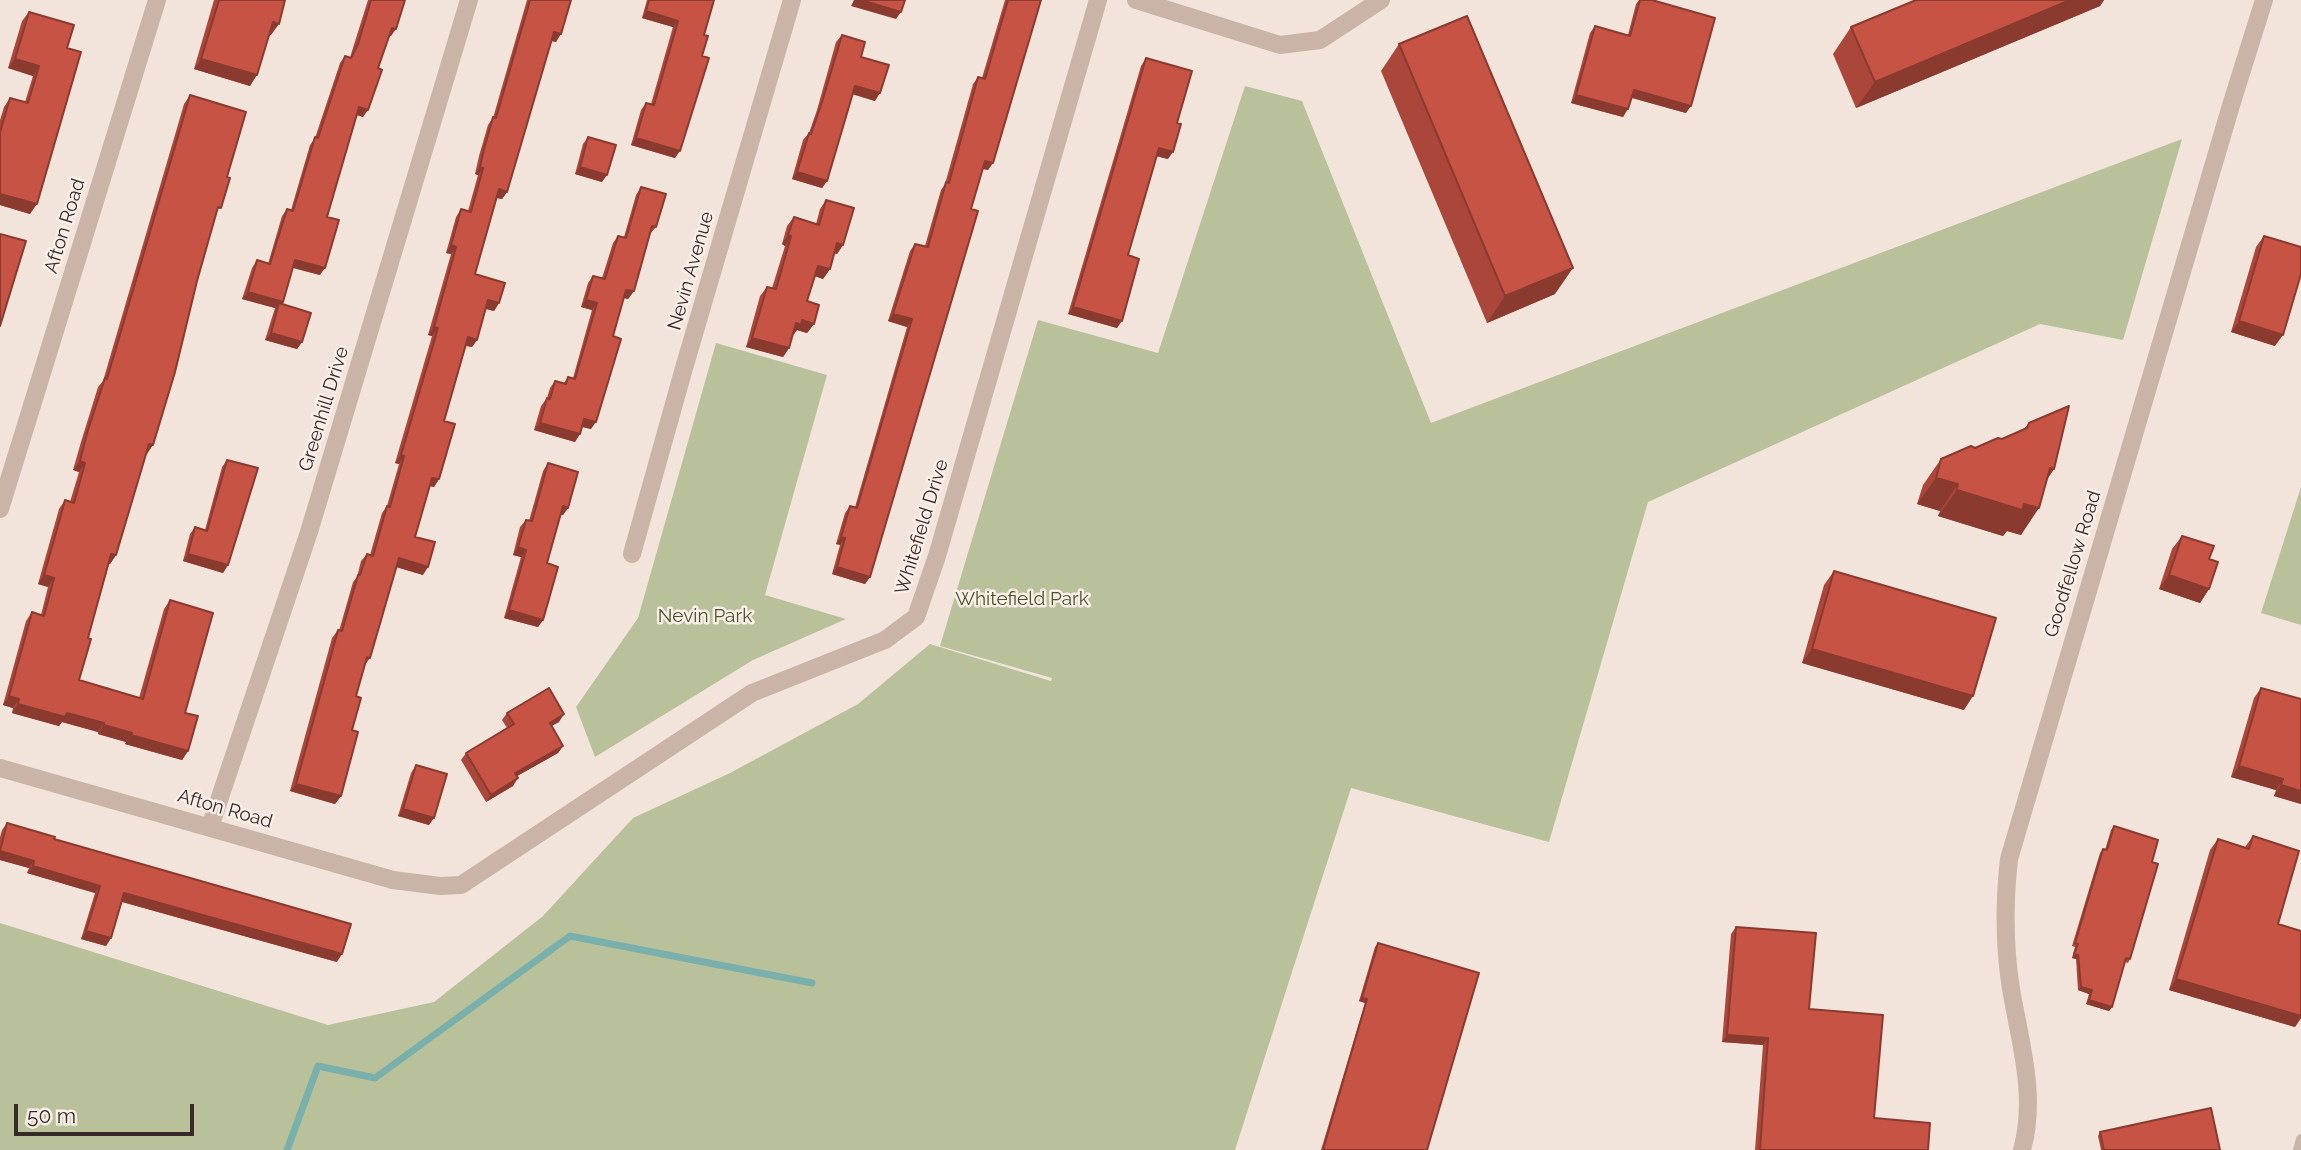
<!DOCTYPE html>
<html>
<head>
<meta charset="utf-8">
<style>
  body { margin:0 }
  #map { position:relative; width:2301px; height:1150px; overflow:hidden; background:#f2e4db; font-family:Raleway,sans-serif }
  canvas { display:block }
  .scale { position:absolute; left:14px; top:1104px; width:180px; height:32px; box-sizing:border-box; border:4px solid #372a28; border-top:0; padding-left:9px; font-size:21px; line-height:24px; white-space:nowrap; color:#372a28; -webkit-text-stroke:5px #faefe8; paint-order:stroke }
</style>
</head>
<body>
<div id="map">
<canvas width="2301" height="1150"></canvas>
<div class="scale">50 m</div>
</div>
<script>
const c = document.querySelector('canvas').getContext('2d');
c.lineJoin = 'round';
function fillPath(path, color) { c.fillStyle = color; c.fill(path, 'evenodd'); }
function trace(path, color, width, dash) { c.strokeStyle = color; c.lineWidth = width; c.lineCap = dash ? 'butt' : 'round'; c.setLineDash(dash || []); c.stroke(path); }
function write(font, color, halo, rows, align = 'center') {
  c.font = font + ' Raleway,sans-serif'; c.lineWidth = 5; c.setLineDash([]); c.textBaseline = 'middle'; c.strokeStyle = halo; c.fillStyle = color; for (const [text, x, y, turn = 0] of rows) {
    c.save(); c.translate(x, y); c.rotate((+turn || 0) * Math.PI / 180); c.textAlign = isNaN(turn) ? turn : align; if (halo) c.strokeText(text, 0, 0); c.fillText(text, 0, 0); c.restore();
  }
}
fillPath(new Path2D(`
  M1245 86 1302 101 1431 423 2182 139 2123 340 2040 324 1648 502 1549 842 1351 788 1235 1150H0V923L328 1025 434 1002 543 916 633 818 730 773 858 704 930 644 1051 681 1052 678 940 646 1038 320 1158 353Z
  M716 343 827 375 765 595 846 619 753 660 595 757 576 707 638 618Z
  M2301 487V625L2261 613Z`), '#b9c19b');
trace(new Path2D(`
  M287 1150 318 1066 375 1078 570 936 812 983`), '#7ab0ab', 7);
trace(new Path2D(`
  M2298 1150 2301 1139`), '#cab3a7', 10);
trace(new Path2D(`
  M1136 0 1280 45 1320 40 1381 0
  M0 509 157 0
  M632 554 684 368 792 0
  M0 768 393 880 440 886 461 885 752 693 885 640 916 617 937 556 1098 0
  M210 827 309 532 469 0`), '#cab3a7', 18);
trace(new Path2D(`
  M2022 1150C2037 1096 2020 1042 2011 989 2004 945 2004 904 2009 859L2232 102 2264 0`), '#cab3a7', 18);
fillPath(new Path2D(`
  M214 0H285L271 35 269 34 250 86 194 69Z
  M368 0H405L391 36H389L363 117 357 115 327 217 320 275 293 268 282 304 302 342 297 349 265 340 275 308 242 299 252 268 257 260 268 264 282 216 287 209 291 210 310 145 315 138 340 63 345 56 350 58 352 51Z
  M527 0H571L556 42 551 41 507 192 502 199 496 198 475 274 499 303 494 311 486 309 477 340 472 347 466 346 444 421 439 479 434 487 430 486 415 537 423 575 396 567 370 658 365 665 356 696 352 730 341 796 335 804 290 791 332 638 338 630 339 631 353 582 357 577 361 561 367 554 370 555 382 513 387 506 399 464 395 463 432 336 428 335 451 254 446 253 456 217 461 209 468 211 478 175 475 174 479 156 488 125 493 118Z
  M647 0H714L704 35 675 158 631 145 641 110 646 103 651 104 673 27 642 18Z
  M1005 0H1041L988 170 982 169 870 577 865 584 832 574 840 545 836 544 845 513 850 506 855 507 907 327 888 321 910 251 915 244 925 246 941 190 945 184 973 84 978 77 982 78Z
  M1639 0H1652L1686 113 1632 98 1623 117 1571 103 1590 33 1595 26 1628 35 1636 4Z
  M1916 0H2104L2100 6 1856 108 1833 54 1851 27Z
  M29 12 67 48 30 214 0 205V120L4 107 10 98 25 102 33 76 8 68 22 21Z
  M842 35 861 57 875 101 852 94 827 181 822 188 792 179 803 140 809 133 817 110 836 42Z
  M1399 44 1555 294 1487 323 1381 71Z
  M1146 58 1168 159 1156 156 1128 255 1117 328 1068 314 1141 66Z
  M190 95 215 216 116 555 110 564H109L88 638 79 680 139 698 164 609 170 600 185 713 188 751 182 760 125 744 126 742 98 734V732L62 722 59 726 12 713 13 708 3 705 26 621 32 612 41 615 48 587 38 584 59 509 65 500 70 502 79 472 73 470 81 442 98 387 103 381 184 104Z
  M588 137 602 182 575 174 583 144Z
  M641 187 656 227 650 234 634 291 628 299 624 298 613 336 591 429 582 427 575 442 534 430 541 406 547 398 550 388 555 381 564 383 568 377 573 378 592 310 581 307 588 283 593 276 602 278 613 243 618 236 624 237 636 195Z
  M826 200 843 245 837 254 834 253 830 269 823 279 815 276 807 301 814 324 807 333 797 330 794 334 793 333 789 348 783 357 746 347 760 296 767 287 772 288 785 246 782 244 787 226 794 217 816 224 820 209Z
  M2264 236 2275 346 2231 332 2256 247Z
  M2029 423 2054 469 2047 479 2021 535 2007 531 2003 536 1938 516 1940 511 1917 504 1923 485 1941 459 2002 439 2024 429Z
  M227 460 228 565 223 573 183 561 190 534 195 527 205 530 222 467Z
  M548 463 568 508 563 515 561 514 547 563 543 620 538 627 504 618 521 557 513 555 520 527 526 520 529 521 543 471Z
  M2182 536 2209 559V589L2200 603 2159 589 2172 549Z
  M1834 571 1964 710 1802 663 1824 585Z
  M2261 688 2301 804 2274 796 2276 790 2231 777 2254 698Z
  M507 713 559 722 551 726 563 746 558 753 517 776 513 786 486 802 461 760 466 753 507 728 502 720Z
  M416 765 429 825 398 816 411 773Z
  M7 823 54 839 337 962 122 902 111 938 106 946 81 939 95 893 27 873 29 868 0 860V837L2 830Z
  M2114 826 2152 862 2130 959 2128 963 2125 962 2112 1007 2109 1011 2086 1004 2089 994 2078 990 2076 959 2072 958 2075 947 2072 946 2100 853 2103 849 2105 850 2111 830Z
  M2253 836 2278 924 2301 931V1018L2295 1027 2169 990 2210 850 2218 839 2245 847Z
  M1736 927 1809 1009 1874 1118 1928 1150H1755L1763 1045 1722 1042 1731 934Z
  M1378 943 1427 1150H1321L1365 1003 1359 1001 1375 947Z
  M2100 1132 2220 1150H2101L2098 1136Z`), '#ab473a');
fillPath(new Path2D(`
  M854 0H861L901 12 896 19 851 6Z
  M2070 0H2104L2100 6 1856 108 1875 82Z
  M646 11 678 21 673 27 642 18Z
  M273 22 279 24 271 35 265 33Z
  M392 28 396 29 391 36 387 35Z
  M554 32 561 34 556 42 548 40Z
  M15 59 39 66 33 76 8 68Z
  M201 59 257 75 250 86 194 69Z
  M855 86 880 93 875 101 849 93Z
  M1634 90 1691 106 1686 113 1629 97Z
  M1576 95 1628 109 1623 117 1571 103Z
  M359 107 368 110 363 117 354 114Z
  M636 138 680 151 675 158 631 145Z
  M1159 148 1173 152 1168 159 1153 155Z
  M985 161 993 163 988 170 980 168Z
  M480 167 483 168 478 175 475 174Z
  M580 167 607 175 602 182 575 174Z
  M797 172 827 181 822 188 792 179Z
  M499 189 507 192 502 199 494 197Z
  M0 194 37 204 30 214 0 205Z
  M788 235 791 236 785 246 782 244Z
  M837 243 843 245 837 254 831 252Z
  M451 245 456 247 451 254 446 253Z
  M295 260 325 268 320 275 290 267Z
  M818 266 830 269 823 279 812 275Z
  M1573 268 1555 294 1487 323 1505 296Z
  M626 290 634 291 628 299 621 297Z
  M248 292 283 302 278 309 279 303 275 308 242 299Z
  M488 300 499 303 494 311 483 308Z
  M586 300 597 303 592 310 581 307Z
  M1073 307 1122 321 1117 328 1068 314Z
  M893 314 912 319 907 327 888 321Z
  M802 320 814 324 807 333 797 330 794 334 790 332 796 323Z
  M2239 321 2283 335 2275 346 2231 332Z
  M434 327 438 328 432 336 428 335Z
  M271 333 302 342 297 349 265 340Z
  M468 337 477 340 472 347 463 345Z
  M752 338 789 348 783 357 746 347Z
  M584 419 596 422 591 429 579 426Z
  M540 423 580 434 575 442 534 430Z
  M149 444 153 445 147 454 143 452Z
  M401 455 404 456 399 464 395 463Z
  M80 461 85 463 79 472 73 470Z
  M2050 468 2054 469 2036 496Z
  M432 478 439 479 434 487 427 485Z
  M1936 478 1958 484 1940 511 1917 504Z
  M1957 490 2024 504 2039 508 2021 535 2007 531 2003 536 1938 516Z
  M563 506 568 508 563 515 558 514Z
  M841 537 845 538 840 545 836 544Z
  M518 547 526 550 521 557 513 555Z
  M111 554 116 555 110 564 105 563Z
  M188 554 228 565 223 573 183 561Z
  M399 558 428 567 423 575 393 566Z
  M837 567 870 577 865 584 832 574Z
  M44 575 54 578 48 587 38 584Z
  M2169 575 2209 589 2200 603 2159 589Z
  M509 610 543 620 538 627 504 618Z
  M1812 649 1973 696 1964 710 1802 663Z
  M9 696 19 699 13 708 3 705Z
  M18 704 67 713 104 723 98 732 62 722 59 726 12 713Z
  M564 714 559 722 544 730 550 723Z
  M104 725 132 733 126 742 98 734Z
  M131 735 188 751 182 760 125 744Z
  M563 746 558 753 510 780 515 773Z
  M2239 766 2283 779 2276 790 2231 777Z
  M518 778 513 786 486 802 491 795Z
  M296 784 341 796 335 804 290 791Z
  M2281 785 2301 791V804L2274 796Z
  M403 809 434 818 429 825 398 816Z
  M0 851 34 861 29 868 0 860Z
  M33 866 100 886 95 893 27 873Z
  M124 893 342 954 337 962 119 901Z
  M86 931 111 938 106 946 81 939Z
  M2074 954 2078 955 2076 959 2072 958Z
  M2176 979 2301 1016V1018L2295 1027 2169 990Z
  M2081 987 2092 990 2089 994 2078 990Z
  M1362 998 1367 999 1365 1003 1359 1001Z
  M2089 1000 2112 1007 2109 1011 2086 1004Z
  M1727 1035 1768 1038 1763 1045 1722 1042Z`), '#8b3a30');
const building = new Path2D(`
  M219 0H285L279 24 273 22 257 75 201 59Z
  M371 0H405L396 29 392 28 378 68 382 70 368 110 359 107 327 217 339 220 325 268 295 260 283 302 248 292 257 260 270 264 287 209 293 211 315 137 318 138 345 56 351 58 358 44Z
  M530 0H571L561 34 554 32 507 192 499 189 475 274 505 283 499 303 488 300 477 340 468 337 444 421 455 424 439 479 432 478 415 537 435 542 428 567 399 558 370 658 367 657 356 696 361 698 352 730 358 732 341 796 296 784 338 630 342 631 358 575H360L367 554 373 556 387 506 390 507 404 456 401 455 438 328 434 327 456 247 451 245 461 209 471 212 483 168 480 167 484 149 493 117 496 118Z
  M649 0H714L704 35 708 36 702 56 709 58 680 151 636 138 646 103 654 105 678 21 646 11Z
  M861 0H905L901 12Z
  M1008 0H1041L993 163 985 161 971 209 978 211 870 577 837 567 845 538 841 537 850 506 857 508 912 319 893 314 915 244 928 247 946 182 949 183 978 77 985 79Z
  M1640 0H1652L1715 18 1691 106 1634 90 1628 109 1576 95 1595 26 1630 36Z
  M1916 0H2070L1875 82 1851 27Z
  M29 12 74 25 67 48 81 52 37 204 0 194V132L10 98 28 103 39 66 15 59Z
  M1467 16 1573 268 1505 296 1399 44Z
  M842 35 865 42 861 57 889 65 880 93 855 86 827 181 797 172 809 133 811 134 822 102Z
  M1146 58 1192 71 1177 123 1181 124 1173 152 1159 148 1128 255 1139 259 1122 321 1073 307Z
  M190 95 246 112 227 177 230 178 221 208 218 207 197 281 175 372 153 445 149 444 116 555 111 554 88 638 91 639 79 680 143 699 170 600 213 613 185 713 198 716 188 751 131 735 132 733 104 725V723L67 713 65 717 18 704 19 699 9 696 32 612 44 616 54 578 44 575 59 522 65 500 74 503 85 463 80 461 87 433 105 378 107 379Z
  M588 137 616 145 607 175 580 167Z
  M641 187 666 194 656 227 652 226 634 291 626 290 613 336 621 339 596 422 584 419 580 434 540 423 547 398 550 399 555 381 566 384 568 377 575 379 597 303 586 300 593 276 605 279 618 236 626 238Z
  M826 200 854 208 843 245 837 243 830 269 818 266 807 301 819 305 814 324 802 320 801 325 796 323 789 348 752 338 767 287 776 289 791 236 788 235 794 217 819 225Z
  M0 234 26 241 0 326Z
  M2264 236 2301 247V274L2283 335 2239 321Z
  M279 303 311 313 302 342 271 333Z
  M2069 406 2054 469 2050 468 2039 508 2024 504 2022 510 1957 490 1958 484 1936 478 1941 459 1971 446 1975 448 1998 438 2002 439 2027 428 2029 423Z
  M227 460 258 468 228 565 188 554 195 527 207 531Z
  M548 463 578 472 568 508 563 506 547 563 558 567 543 620 509 610 526 550 518 547 526 520 532 521Z
  M2182 536 2214 546 2209 559 2218 562 2209 589 2169 575Z
  M1834 571 1996 618 1973 696 1812 649Z
  M549 688 564 714 550 723 563 746 515 773 518 778 491 795 466 753 514 724 507 713Z
  M2261 688 2301 699V791L2281 785 2283 779 2239 766Z
  M416 765 447 774 434 818 403 809Z
  M7 823 55 837 54 839 351 924 342 954 124 893 111 938 86 931 100 886 33 866 34 861 0 851Z
  M2114 826 2158 840 2152 862 2158 864 2130 959 2126 958 2112 1007 2089 1000 2092 990 2081 987 2078 955 2074 954 2078 944 2075 943 2103 849 2107 850Z
  M2253 836 2299 851 2278 924 2301 931V1016L2176 979 2218 839 2249 849Z
  M1736 927 1816 933 1809 1009 1883 1015 1874 1118 1930 1123 1928 1150H1760L1768 1038 1727 1035Z
  M1378 943 1479 973 1427 1150H1323L1367 999 1362 998Z
  M2211 1108 2220 1150H2104L2100 1132Z`);
fillPath(building, '#c75344');
trace(building, '#8b3a30', 2);
write('19px', '#372a28', '#faefe8', [
  ["Afton Road",65,226,-73],
  ["Nevin Avenue",691,271,-74],
  ["Greenhill Drive",324,409,-73],
  ["Whitefield Drive",922,527,-73],
  ["Goodfellow Road",2073,564,-73],
  ["Afton Road",225,809,16]
]);
write('19px', '#4b552b', '#faefe8', [
  ["Whitefield Park",1022,599],
  ["Nevin Park",705,616]
]);
</script>
</body>
</html>
